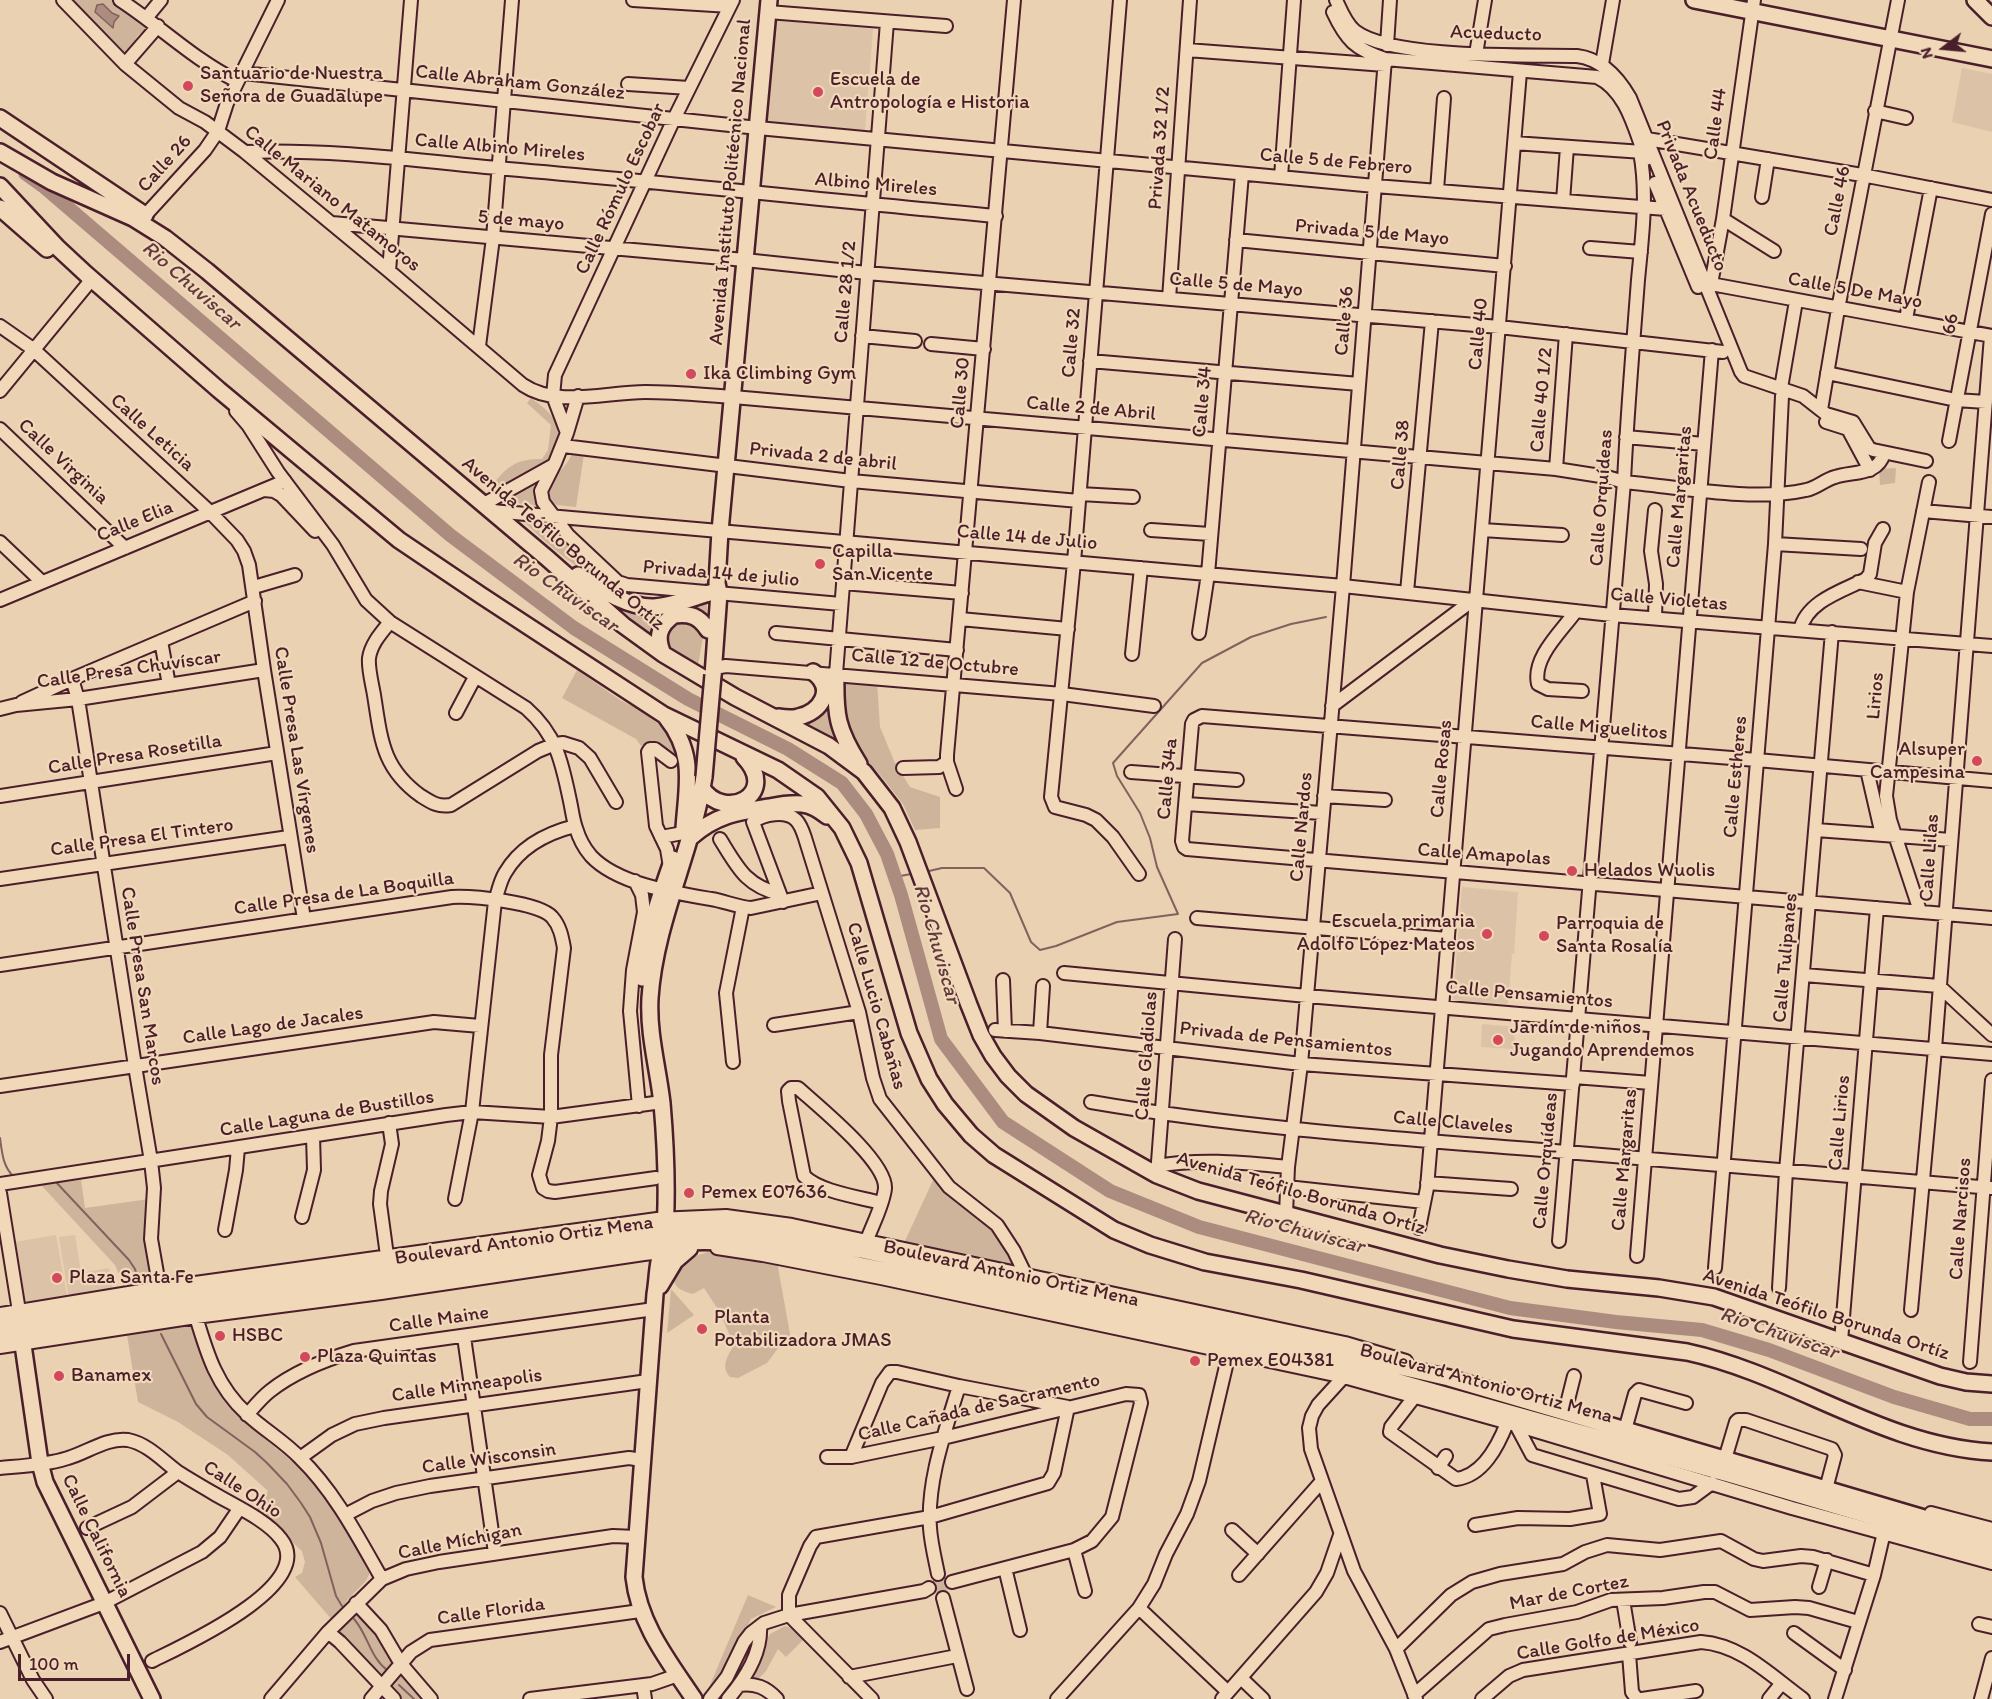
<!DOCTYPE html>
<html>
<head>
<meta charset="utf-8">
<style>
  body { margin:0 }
  #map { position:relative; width:1992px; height:1699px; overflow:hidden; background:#e9d1b2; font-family:Itim,sans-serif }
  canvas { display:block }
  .north { position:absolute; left:1914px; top:18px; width:60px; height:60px; -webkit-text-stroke:4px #f0d8b8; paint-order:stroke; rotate:254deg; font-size:16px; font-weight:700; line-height:24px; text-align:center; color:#4a1f2b }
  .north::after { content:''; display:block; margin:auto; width:21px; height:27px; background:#4a1f2b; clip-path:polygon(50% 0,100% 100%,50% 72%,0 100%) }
  .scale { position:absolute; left:18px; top:1654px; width:112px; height:27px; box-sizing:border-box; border:3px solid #4a1f2b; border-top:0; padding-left:8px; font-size:18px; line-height:21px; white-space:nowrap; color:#4a1f2b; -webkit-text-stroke:4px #f0d8b8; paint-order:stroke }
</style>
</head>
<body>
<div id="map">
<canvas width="1992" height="1699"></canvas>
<div class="north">N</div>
<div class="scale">100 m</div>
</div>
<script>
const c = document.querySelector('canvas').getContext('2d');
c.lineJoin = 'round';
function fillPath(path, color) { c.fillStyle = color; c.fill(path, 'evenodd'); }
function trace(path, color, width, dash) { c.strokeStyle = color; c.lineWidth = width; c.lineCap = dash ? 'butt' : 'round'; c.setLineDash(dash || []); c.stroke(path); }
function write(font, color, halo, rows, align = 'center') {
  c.font = font + ' Itim,sans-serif'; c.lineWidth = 4.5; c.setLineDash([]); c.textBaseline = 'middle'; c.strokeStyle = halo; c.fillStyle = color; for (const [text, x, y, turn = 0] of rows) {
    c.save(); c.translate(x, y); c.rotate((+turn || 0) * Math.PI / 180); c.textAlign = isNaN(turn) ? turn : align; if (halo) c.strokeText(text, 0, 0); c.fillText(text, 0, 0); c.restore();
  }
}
fillPath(new Path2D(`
  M773 20 873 29 865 130 765 122Z
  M1962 68 1992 74V132L1952 122Z
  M1462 887 1518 892 1514 954H1512L1508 1004 1453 1000Z
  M1482 1024 1515 1027 1514 1049 1481 1047Z
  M56 1235 68 1301 30 1304 24 1299 15 1242Z
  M75 1235 81 1273 109 1268 113 1292 69 1299 59 1237Z`), '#dcc2a7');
fillPath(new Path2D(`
  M70 0H112L153 26 149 33 139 34C133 41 134 48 128 55Z
  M531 398C545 408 559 418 558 438 558 444 557 451 554 456 548 465 535 470 527 475 516 482 506 490 493 490L491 487C507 466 516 459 542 459L548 450 551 425 527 403Z
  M572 453 584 454 576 507 557 505 551 502C541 477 566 473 572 453Z
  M1896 468 1895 483 1880 485 1879 469Z
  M542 476 539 506 503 501V499Z
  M518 516 551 519 634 593 635 597C586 578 555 552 518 516Z
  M591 588 624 604 707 599V615L697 608 685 606 658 620 649 638Z
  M683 618 702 630 703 637 697 671 667 650 666 628Z
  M577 670 620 700 640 710 670 733 683 761H678C675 754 672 754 667 750 658 741 653 739 641 746L636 739 562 698Z
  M829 678 843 750 814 730 793 720H803Z
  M842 680 877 682 880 727 895 763 910 787 940 797V828L915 830 903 804 877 771 856 750 845 728Z
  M934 1178 956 1203 995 1227 1016 1268 904 1243Z
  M81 1180 85 1208 149 1199C143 1229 146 1257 153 1287L124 1291 122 1281 115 1265 41 1185Z
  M708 1252 777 1262 792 1345 779 1347 767 1363 738 1378 730 1377C720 1366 728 1356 734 1345L719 1311 704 1288 693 1294C681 1291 674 1288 672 1275L686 1259Z
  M671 1289 694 1315 667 1333Z
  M184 1325H192V1331L213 1381 233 1412 300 1468 321 1489 369 1565V1575L365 1582 348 1599 333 1621 295 1577 302 1573 305 1562 302 1551 257 1510 268 1491 228 1455 178 1422 138 1402 127 1335Z
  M932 1586a8 8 0 1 1 16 0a8 8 0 1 1-16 0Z
  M748 1595 776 1607 751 1619 723 1681 707 1692Z
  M357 1608 370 1620 395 1664 381 1680 342 1640 339 1632Z
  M785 1626 795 1629 806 1637 786 1657 778 1649 766 1671 758 1679 753 1677 750 1672 770 1634Z
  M756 1636 748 1662 725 1698 719 1699 718 1694 735 1674 742 1654Z
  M402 1673 430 1699H398L389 1689Z`), '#cfb49c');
const water = new Path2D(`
  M103 4 112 13 119 16 114 22 113 28 95 12 97 5Z`);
fillPath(water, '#ac8c7f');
trace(water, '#85605d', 1.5);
trace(new Path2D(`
  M929 871 942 868H984L1010 893 1031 942 1040 950 1056 946 1117 922 1178 914 1157 867 1150 838 1140 813 1117 776 1113 763 1202 663 1251 637 1291 624 1326 617
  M895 877 911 874
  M0 1138C2 1153 3 1167 14 1177
  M54 1180 129 1260 135 1269 140 1286
  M161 1334 196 1404 207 1417 255 1452 267 1463 287 1484 301 1503 310 1517 321 1543 336 1596 342 1606
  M354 1619C368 1635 370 1657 387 1670
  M399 1685 414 1699`), '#85605d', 2);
trace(new Path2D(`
  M25 173 43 186 450 535 574 628 688 699 788 749 842 783 866 814 887 854 901 895 941 1039 1003 1122 1110 1191 1199 1227 1510 1308 1616 1322 1702 1330 1769 1350 1894 1397 1970 1419H1992`), '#ac8c7f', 14);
const minor = new Path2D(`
  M63 0 125 64 179 108 205 122 245 152 389 271 523 385C557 408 606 392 645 392 674 392 703 395 733 397L1556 469 1607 477 1624 482C1679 487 1753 502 1806 490 1817 488 1824 480 1835 477 1853 471 1878 476 1884 453
  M120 0C160 26 194 60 237 81
  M633 0 730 6
  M733 0 674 119 555 375 553 396 567 433 555 463 541 491 543 502 568 535 618 582 627 585 841 604
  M1120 0 1074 562 1051 797 1055 807 1086 815 1096 820 1113 837 1139 874
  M1336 0C1341 11 1346 24 1355 31 1391 59 1529 55 1577 56 1602 59 1618 77 1630 98L1741 372 1744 376 1803 396 1826 414 1853 422 1869 448 1873 450 1926 461
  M768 12 946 26
  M1333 12C1346 40 1355 49 1385 59L1597 77C1627 91 1635 131 1646 159
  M147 17 161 0
  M1387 45 1390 0
  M1187 50 1385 65
  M1476 54 1485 0
  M125 64 158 26
  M1602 64 1613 0
  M243 73 758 128 1375 186 1666 209
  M628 84 689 88
  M1875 111 1906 118
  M1647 139 1862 175 1992 200
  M1514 143 1643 152
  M245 152C333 149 421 161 508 169 671 183 833 201 996 216
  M1281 177 1294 0
  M1655 183 1698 287
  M1437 190 1444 98
  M1762 197 1768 159
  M1563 201 1567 147
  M1723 219 1774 251
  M140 221 205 150 218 131 227 103 278 0
  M332 223 745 260 867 273 1499 327 1723 352
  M1236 240 1505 266
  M1590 248 1641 252
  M389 271 411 0
  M1711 284 1992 336
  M1707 288 1711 284 1723 219 1754 0
  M1169 299 1190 0
  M1906 319 1931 188
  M0 326 33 349 210 512 237 540 244 551 249 565 264 670 304 919
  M862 336 915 341
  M931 344 984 349
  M479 346 493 238 512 0
  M1090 361 1359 384
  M1827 373 1956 400 1986 402
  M1781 388 1796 301
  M0 391 92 279
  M1821 410 1838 309 1898 0
  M236 411 248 425 278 472 333 545 366 600 390 622 526 708C557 735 562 763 570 801 572 810 573 820 576 828 579 838 584 848 591 856 617 884 675 893 711 899 724 901 737 907 751 908L822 893
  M1826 422 1848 429 1870 470
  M0 429 125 548
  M567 433 578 396
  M1626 437 1704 444
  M1949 441 1992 214
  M563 446 851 481 1079 501
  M1556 469 1566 334
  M264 490 274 491 281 495 315 531
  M1080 494 1133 497
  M484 504 552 466
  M492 511 1343 586 1612 615 1992 646
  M1923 511 1992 517
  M1151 530 1210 534
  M1482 530 1562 535
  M0 542 42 582
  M1775 544 1861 549
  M1858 582 1907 592
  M843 583 962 593
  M254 587 295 575
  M1407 592 1432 321
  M0 600 285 481
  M1576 611C1562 631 1532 657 1538 684L1548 689 1582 691
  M1655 618 1656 584 1651 551 1655 510
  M960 619 1068 629
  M390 622C381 633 371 644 369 658 368 669 372 683 374 695 381 739 382 768 421 796 432 803 438 807 451 805L538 751 555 744 563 743 579 748 590 758 616 802
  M1800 630C1807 601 1842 591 1866 579L1870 574 1875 543 1883 529
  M776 633 957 650
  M1199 633 1208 574 1242 174
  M161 641 169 685
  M1132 654 1141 568
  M714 668 726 666 1062 694 1154 706
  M836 674 887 22
  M72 679 78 699 135 1066 151 1161 154 1188 151 1239 161 1296
  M22 702 72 679 255 601
  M1332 706 1473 600
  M0 709 16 705 78 699 264 670
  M456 713 475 677
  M903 768 939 767 947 762
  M1867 770 1882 835
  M1131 772 1237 780
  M1992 781 1757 760 1202 716 1194 720 1192 724 1182 841 1184 847 1187 849 1992 918
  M956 789 947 762V755L1014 0
  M0 796 277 753
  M1324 796 1385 800
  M1186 804 1322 813
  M1816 830 1951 840
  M661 837 683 833
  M720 839C738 868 746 886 780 894
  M670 867 667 849 656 826 648 752 650 749H655L671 761
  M0 879 289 837
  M635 881 642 895 644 912 633 970 630 1011 639 1106
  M783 902 753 822C763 814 786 810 796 820 801 825 803 832 805 838L859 1012 873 1078 880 1099 949 1187 997 1225 1014 1251 1029 1282
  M1920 911 1890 820 1886 796 1907 592 1929 482
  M1197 918 1448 939
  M0 965 452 897C473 896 538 902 552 917 560 926 562 937 564 948L551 1055V1117L548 1141 539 1175 543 1188 548 1191 555 1192 656 1178
  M1064 973 1307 996 1992 1054
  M1804 975 1939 986 1992 1035
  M1003 980 1005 1031
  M774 1025 859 1012
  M995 1030 1040 1033 1301 1064 1573 1084
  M1040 1033 1043 986
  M733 1062 726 993 743 907
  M1574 1077 1651 1083
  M0 1086 434 1022 480 1026
  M1091 1102C1248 1129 1407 1139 1566 1152 1708 1163 1850 1177 1992 1188
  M1157 1166C1202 1158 1244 1163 1288 1167
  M1157 1175 1175 939
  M1427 1183 1511 1189
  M0 1184 446 1115 472 1112 551 1117 662 1102
  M1287 1187 1424 1202
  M0 1193 19 1311
  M455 1199 472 1112 495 901C498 892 500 881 505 873 520 847 547 833 575 826
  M1286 1214 1288 1167 1301 1064 1343 586 1385 59
  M302 1217 314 1170 313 1136
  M1419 1228 1427 1188 1520 72
  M225 1230 236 1170 238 1148
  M1559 1241 1624 482C1627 415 1633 347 1638 280 1642 237 1648 195 1640 152
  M864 1245 867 1240C872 1226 884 1203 885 1188 886 1161 819 1107 798 1088H791L788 1091 789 1101 804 1176C820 1192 859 1197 881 1203
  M717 1248 763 1255 881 1278 1344 1377 1516 1425 1792 1508 1992 1563
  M1637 1256 1712 350
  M388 1263 380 1204 381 1191 392 1144 389 1123
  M1715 1268 1775 544 1782 396
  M1779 1288 1786 1171 1832 632
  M194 1310C206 1350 215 1385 247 1414 264 1430 284 1441 300 1458 335 1492 358 1537 382 1579
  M1911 1310 1935 1049 1991 336
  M0 1314 159 1288 657 1219 726 1216 792 1225 1345 1343 1406 1361
  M464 1337 495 1553
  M1841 1341 1877 908
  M0 1347 196 1317 381 1293 644 1254 691 1249
  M1970 1362 1992 1080
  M1348 1372 1318 1405 1312 1416 1309 1428 1311 1449 1354 1571 1396 1649 1416 1699
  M1415 1396 1391 1427 1390 1432 1456 1479C1483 1476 1498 1446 1507 1423
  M1565 1412 1574 1376
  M247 1415C254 1407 261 1398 270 1391 294 1372 324 1360 354 1351L654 1309
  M1516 1425 1532 1455 1679 1499 1693 1497 1712 1483
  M1625 1430 1635 1394 1639 1390 1686 1403
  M827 1457H851L943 1438 1126 1394 1139 1395 1141 1403 1112 1517 1092 1541 1074 1550 952 1582
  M300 1458 332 1435 355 1424 384 1418 648 1381
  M1725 1459 1736 1422 1738 1420H1746L1832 1449 1835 1455 1826 1489
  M0 1468C22 1466 46 1465 68 1458 86 1453 108 1437 128 1440 148 1444 163 1461 178 1472 189 1479 201 1486 213 1493 233 1505 267 1520 281 1539 318 1585 182 1646 152 1661
  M1438 1468 1446 1456
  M1931 1513 1992 1529
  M345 1515 372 1501 396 1493 430 1486 629 1458 642 1460
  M1475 1525 1518 1518 1570 1519 1600 1514 1593 1475
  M87 1528 132 1507 178 1472
  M1232 1530 1258 1554
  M1074 1550 1085 1591
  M1005 1568 1020 1630
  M938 1574C935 1559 931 1543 930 1528 927 1480 945 1432 959 1386
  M1239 1575 1322 1481
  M1819 1587 1827 1560
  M943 1598 967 1689
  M1623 1600 1630 1642
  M356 1603 381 1630 401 1664 431 1699
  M1139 1608 1228 1692
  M0 1613 33 1680 46 1699
  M789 1615V1595L810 1546 816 1537 930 1517 1048 1483 1054 1473 1068 1407 959 1386 897 1372H890L882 1383 851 1457
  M789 1615 872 1699
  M1979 1624 1992 1627
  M328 1632 340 1642 394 1699
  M1794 1633 1845 1670
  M0 1642 104 1603 202 1552 220 1537 239 1509
  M1396 1649 1451 1595 1472 1582 1500 1574 1563 1564 1585 1552 1607 1545 1660 1550 1721 1541 1754 1559 1763 1561 1801 1556 1813 1557 1874 1575
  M1629 1654 1632 1692 1637 1699H1641
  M849 1677 957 1656
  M1241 1678 1263 1699
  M739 1685C755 1683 766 1687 777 1699
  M643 1686 645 1699
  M1414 1695 1489 1629 1505 1625 1577 1612 1611 1600 1663 1598 1704 1592H1715L1750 1610 1795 1607 1809 1608 1858 1622
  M271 1699 328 1632 382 1579 406 1569 439 1562 613 1536 636 1537
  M371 1699 411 1652 430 1640 640 1611
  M530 1699 652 1684 678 1675
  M710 1699 727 1677 744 1642 751 1633 764 1623 789 1615 924 1591 929 1588
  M728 1699C745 1679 762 1653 760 1626
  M1057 1699 1139 1608 1154 1584 1166 1554 1187 1514 1199 1481 1231 1345
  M1222 1699 1316 1592 1327 1573 1340 1535
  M1482 1699 1509 1676 1523 1670 1701 1642C1742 1645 1771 1676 1803 1699
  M1642 1699 1696 1691
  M1769 1699 1781 1684
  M1835 1699 1874 1575 1885 1528
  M1981 1699 1992 1658`);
const major = new Path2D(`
  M1694 0 1992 59
  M1975 0 1992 17
  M0 118 145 215
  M0 152 52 182 133 218 165 238 207 271 547 558 623 625 663 654 735 697 829 746 864 772 892 808 908 842 969 1005 981 1035 993 1056 1008 1076 1026 1094 1074 1128 1157 1175 1198 1191 1440 1255 1508 1269 1567 1279 1659 1288 1714 1297 1940 1376 1966 1382 1992 1384
  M0 186 58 248 86 274 219 390 399 540 482 596 664 715 778 770 817 797 842 828 859 863 909 1033 929 1079 945 1104 971 1135 994 1155 1114 1230 1150 1245 1205 1262 1301 1280 1513 1329 1687 1352C1793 1375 1882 1446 1992 1452
  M0 208 47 249
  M578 575C600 589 628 608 654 607 673 606 694 597 713 592
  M663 654C656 638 658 626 674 615 690 613 699 616 708 630
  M836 674C835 715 837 729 859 764
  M713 675 719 593 717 583 720 531 769 0
  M666 717C696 754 687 785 684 828
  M778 717C785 718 792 719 798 717 821 713 836 688 813 672
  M702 788C724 822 780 795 744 757
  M691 837C716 815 737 812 769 807 779 805 791 803 802 804 812 805 819 810 827 816
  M642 978C646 937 659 898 673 859
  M660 1286 675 1261 689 1249
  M0 1324 610 1236 691 1228 742 1229 861 1250 1234 1329 1449 1378 1992 1538
  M20 1324 40 1463 45 1482 152 1699
  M0 1337 612 1248C659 1242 705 1239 753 1244L1035 1300 1327 1362 1732 1475 1992 1552
  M694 1699C668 1660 639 1624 634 1577L655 1294C657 1283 657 1272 659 1262 661 1256 663 1251 664 1244 668 1198 666 1149 662 1103 658 1068 648 1034 650 998 655 922 692 852 704 777`);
trace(minor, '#4a1f2b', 16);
trace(major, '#4a1f2b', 20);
trace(minor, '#f0d8b8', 12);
trace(major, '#f0d8b8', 15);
const majorBridge = new Path2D(`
  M704 777 713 675`);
trace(majorBridge, '#4a1f2b', 20, []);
trace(majorBridge, '#f0d8b8', 15);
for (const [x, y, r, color] of [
  [188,86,6,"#d1495b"],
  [818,92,6,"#d1495b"],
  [691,374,6,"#d1495b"],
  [820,564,6,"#d1495b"],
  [1977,761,6,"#d1495b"],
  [1572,871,6,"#d1495b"],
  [1487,934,6,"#d1495b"],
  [1544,936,6,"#d1495b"],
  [1498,1040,6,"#d1495b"],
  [689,1193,6,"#d1495b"],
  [57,1278,6,"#d1495b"],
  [702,1329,6,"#d1495b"],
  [220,1336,6,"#d1495b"],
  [305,1357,6,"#d1495b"],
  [1195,1361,6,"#d1495b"],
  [59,1376,6,"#d1495b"]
]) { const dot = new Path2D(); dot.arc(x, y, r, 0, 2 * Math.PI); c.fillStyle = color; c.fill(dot); trace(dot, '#f0d8b8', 2); }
write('20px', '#4a1f2b', '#f0d8b8', [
  ["Acueducto",1496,34,2],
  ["Calle Abraham González",520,83,6],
  ["Calle 44",1716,124,-82],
  ["Calle Albino Mireles",500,148,5],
  ["Privada 32 1/2",1160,148,-86],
  ["Calle 5 de Febrero",1336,162,5],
  ["Calle 26",165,164,-48],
  ["Avenida Instituto Politécnico Nacional",731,182,-85],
  ["Albino Mireles",876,185,5],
  ["Calle Rómulo Escobar",621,189,-65],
  ["Privada Acueducto",1691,196,68],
  ["Calle Mariano Matamoros",332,199,39],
  ["Calle 46",1838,201,-79],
  ["5 de mayo",521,221,5],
  ["Privada 5 de Mayo",1372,233,5],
  ["Calle 5 de Mayo",1236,285,5],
  ["Calle 5 De Mayo",1855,291,10],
  ["Calle 28 1/2",846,292,-85],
  ["Calle 36",1345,321,-85],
  ["66",1951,324,-79],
  ["Calle 40",1479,334,-85],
  ["Calle 32",1072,343,-85],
  ["Calle 30",961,393,-85],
  ["Calle 40 1/2",1542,400,-85],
  ["Calle 34",1203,402,-85],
  ["Calle 2 de Abril",1091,409,5],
  ["Calle Leticia",152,433,42],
  ["Calle 38",1401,455,-85],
  ["Privada 2 de abril",823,457,6],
  ["Calle Virginia",63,462,43],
  ["Calle Margaritas",1680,497,-85],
  ["Calle Orquídeas",1602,498,-86],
  ["Calle Elia",135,522,-22],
  ["Calle 14 de Julio",1027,538,5],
  ["Avenida Teófilo Borunda Ortíz",563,544,40],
  ["Privada 14 de julio",721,574,5],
  ["Calle Violetas",1669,600,5],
  ["Calle 12 de Octubre",935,663,5],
  ["Calle Presa Chuvíscar",129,670,-8],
  ["Lirios",1876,696,-85],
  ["Calle Miguelitos",1599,728,5],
  ["Calle Presa Las Vírgenes",296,750,81],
  ["Calle Presa Rosetilla",135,755,-9],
  ["Calle Rosas",1442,769,-85],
  ["Calle Estheres",1736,777,-85],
  ["Calle 34a",1168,779,-85],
  ["Calle Nardos",1302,827,-85],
  ["Calle Presa El Tintero",142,838,-8],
  ["Calle Amapolas",1484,855,4],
  ["Calle Lilas",1930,858,-86],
  ["Calle Presa de La Boquilla",344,894,-8],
  ["Calle Tulipanes",1786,958,-85],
  ["Calle Presa San Marcos",142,986,81],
  ["Calle Pensamientos",1529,995,5],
  ["Calle Lucio Cabañas",876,1006,74],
  ["Calle Lago de Jacales",273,1026,-8],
  ["Privada de Pensamientos",1286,1040,6],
  ["Calle Gladiolas",1147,1056,-86],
  ["Calle Laguna de Bustillos",327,1114,-9],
  ["Calle Claveles",1453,1123,5],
  ["Calle Lirios",1840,1123,-85],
  ["Calle Margaritas",1625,1160,-85],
  ["Calle Orquídeas",1546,1161,-85],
  ["Avenida Teófilo Borunda Ortíz",1301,1194,16],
  ["Calle Narcisos",1961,1219,-86],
  ["Boulevard Antonio Ortiz Mena",524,1241,-8],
  ["Boulevard Antonio Ortiz Mena",1011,1274,12],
  ["Avenida Teófilo Borunda Ortíz",1826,1315,18],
  ["Calle Maine",439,1320,-8],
  ["Boulevard Antonio Ortiz Mena",1486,1384,15],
  ["Calle Minneapolis",467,1386,-8],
  ["Calle Cañada de Sacramento",979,1408,-13],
  ["Calle Wisconsin",489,1459,-8],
  ["Calle Ohio",242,1490,33],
  ["Calle California",96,1536,64],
  ["Calle Míchigan",460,1542,-11],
  ["Mar de Cortez",1569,1593,-11],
  ["Calle Florida",491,1612,-8],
  ["Calle Golfo de México",1608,1640,-9]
]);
write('20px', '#4a1f2b', '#f0d8b8', [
  ["Santuario de Nuestra",200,74],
  ["Señora de Guadalupe",200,97],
  ["Escuela de",830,80],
  ["Antropología e Historia",830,103],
  ["Ika Climbing Gym",703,374],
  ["Capilla",832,552],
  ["San Vicente",832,575],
  ["Alsuper",1965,750,"right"],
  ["Campesina",1965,773,"right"],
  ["Helados Wuolis",1584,871],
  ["Escuela primaria",1475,922,"right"],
  ["Adolfo López Mateos",1475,945,"right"],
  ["Parroquia de",1556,924],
  ["Santa Rosalía",1556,947],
  ["Jardín de niños",1510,1028],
  ["Jugando Aprendemos",1510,1051],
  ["Pemex E07636",701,1193],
  ["Plaza Santa Fe",69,1278],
  ["Planta",714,1318],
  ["Potabilizadora JMAS",714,1341],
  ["HSBC",232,1336],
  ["Plaza Quintas",317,1357],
  ["Pemex E04381",1207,1361],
  ["Banamex",71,1376]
], 'left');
write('italic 21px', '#623a40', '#f0d8b8', [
  ["Rio Chuviscar",191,286,41],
  ["Rio Chuviscar",565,593,35],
  ["Rio Chuviscar",936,944,74],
  ["Rio Chuviscar",1304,1232,15],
  ["Rio Chuviscar",1779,1334,19]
]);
</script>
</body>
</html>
